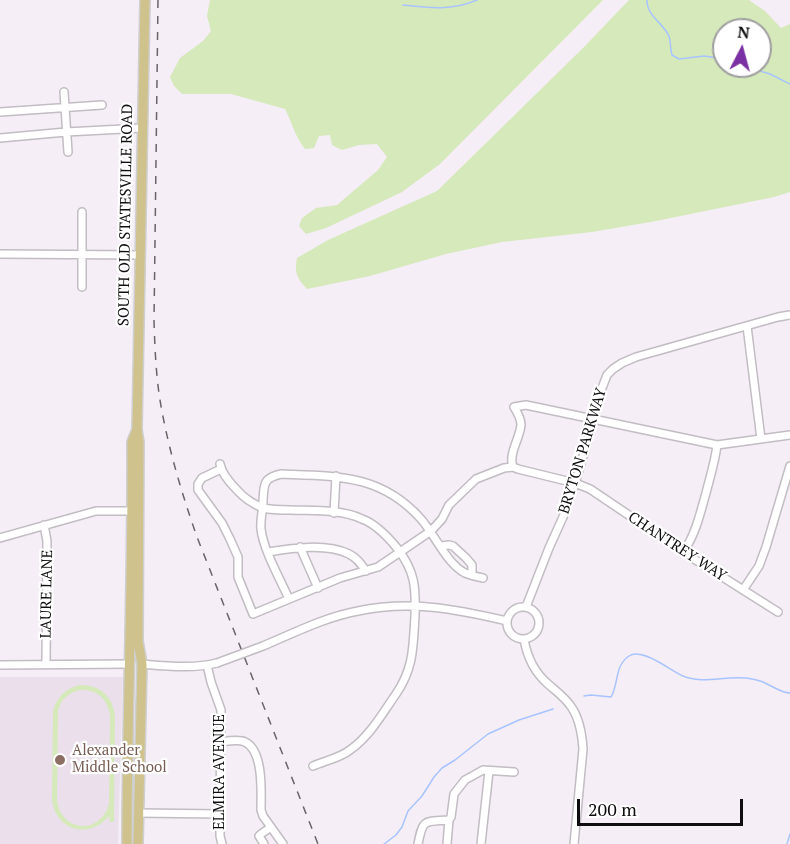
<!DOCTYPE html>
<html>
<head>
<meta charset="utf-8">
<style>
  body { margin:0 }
  #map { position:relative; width:790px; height:844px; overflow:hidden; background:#f5eef6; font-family:"PT Serif",serif }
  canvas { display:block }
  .north { position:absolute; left:712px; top:18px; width:60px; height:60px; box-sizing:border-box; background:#fff; border:2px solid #9f9e9f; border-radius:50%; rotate:6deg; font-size:16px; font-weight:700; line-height:24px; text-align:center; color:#0f0d0f }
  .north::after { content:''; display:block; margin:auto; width:21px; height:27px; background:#7a30a2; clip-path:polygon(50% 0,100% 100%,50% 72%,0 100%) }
  .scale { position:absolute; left:577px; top:799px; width:166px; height:27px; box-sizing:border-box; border:3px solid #0f0d0f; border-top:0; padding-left:8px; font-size:18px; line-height:21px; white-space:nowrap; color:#0f0d0f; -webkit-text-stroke:4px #fff; paint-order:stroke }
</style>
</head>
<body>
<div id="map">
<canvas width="790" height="844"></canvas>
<div class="north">N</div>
<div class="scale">200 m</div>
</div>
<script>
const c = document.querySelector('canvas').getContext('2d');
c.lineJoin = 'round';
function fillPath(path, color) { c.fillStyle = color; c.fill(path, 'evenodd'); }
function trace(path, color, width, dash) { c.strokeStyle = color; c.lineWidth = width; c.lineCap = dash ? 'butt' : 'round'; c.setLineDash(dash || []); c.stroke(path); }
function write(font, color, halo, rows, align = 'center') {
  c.font = font + ' "PT Serif",serif'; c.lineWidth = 4.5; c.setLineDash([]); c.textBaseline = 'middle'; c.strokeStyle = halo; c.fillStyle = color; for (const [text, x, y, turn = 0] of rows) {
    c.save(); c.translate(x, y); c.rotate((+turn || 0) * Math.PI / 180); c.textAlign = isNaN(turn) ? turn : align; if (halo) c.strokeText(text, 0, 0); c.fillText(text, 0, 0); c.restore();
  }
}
fillPath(new Path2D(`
  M0 677H123L118 844H0Z`), '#ebdfec');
fillPath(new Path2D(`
  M210 0H603L440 164 402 192 326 228 306 234 299 226 302 218 316 208 337 205 378 170 387 157 377 144 359 145 342 150 332 145 330 135 319 136 314 148 305 149C295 137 292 122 285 109L231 94H182L174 86 170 77 180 58 203 41 211 31 207 16Z
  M629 0H749L765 11 781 28 790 24V192L774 197 656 221 592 232 502 242 446 254 370 276 307 289C297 278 294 273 297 258L328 240 437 191 584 47ZM724 30H760V66H724Z
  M79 685C99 684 113 696 115 716L114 822H110L109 816C89 840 55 831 52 799L53 711C57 697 65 689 79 685ZM80 690C97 689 108 699 110 716L109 804C100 836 60 832 57 799L58 711C61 699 68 693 80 690Z`), '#d6e9ba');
trace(new Path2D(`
  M647 0C646 15 663 23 669 36 671 43 670 49 672 55L679 59 704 56 724 59
  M403 5C429 8 451 11 477 0
  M743 66 770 74 790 84
  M584 696 591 695 611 697C619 684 614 666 629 656 642 647 671 671 683 676 704 685 729 674 752 679 758 680 764 682 769 685 776 688 782 693 790 693
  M384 844 396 835 402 827 408 811 422 796 434 777 442 768 455 760 488 734 519 720 553 709
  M787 844 790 834`), '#a8c4ff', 1.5);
const minor = new Path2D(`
  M64 92 68 152
  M0 112 102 105
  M0 138 66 132 142 128
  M0 254 140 255
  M82 287V212
  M747 326 761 439
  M220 464C222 474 230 483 237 490 244 498 253 504 263 508 272 510 281 510 290 510 313 511 341 509 362 519 376 524 388 537 397 548 415 571 416 587 415 616 413 646 414 668 396 694 382 714 370 736 350 750 340 758 324 761 313 766
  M221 469 202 478 198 484V490L222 523 230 539 238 557V577L253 614 340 578 378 567 431 531 442 519 449 505 476 479 504 468 513 467
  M334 513 336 476
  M44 525 47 541 46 664
  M0 538 96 511H132
  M441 546 449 545 453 546 466 558 472 565V575
  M300 547 318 588
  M684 551C696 533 700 514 706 493 710 477 715 462 717 445
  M268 552C293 548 326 543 349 554 357 558 361 564 366 571
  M743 590 759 566 766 547 790 466
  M289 599C280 579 263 549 261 529 260 520 263 510 263 501 264 484 263 478 281 474 336 476 381 474 421 519 435 535 447 564 465 573 470 575 477 577 483 578
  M526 607 549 548 563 517 575 483 587 443 599 396 607 375 613 369 622 363 636 357 778 317 790 315
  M507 623a16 16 0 1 1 32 0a16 16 0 1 1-32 0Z
  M778 612 691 557 590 489 575 483 518 469 513 467C508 454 520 438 521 425 521 418 517 412 514 407L526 405 717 445 790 435
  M524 639C527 657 534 672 548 684 557 692 566 698 572 708 580 720 582 734 583 749L574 844
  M263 646C294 633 325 617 358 611 410 600 456 609 507 621
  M142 664C166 666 194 669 217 663
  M0 665 130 664
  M207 665 211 682 221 710 220 814V836L222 844
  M221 742C228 741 239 739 245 742 264 751 261 793 261 810L263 816 283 844
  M138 813 220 814
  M264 844 259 836 261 834 271 827
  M418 844C423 818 424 822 449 820
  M447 844 449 820 451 817 454 794 465 780 483 770 514 772
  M481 844 489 771`);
const major = new Path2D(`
  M127 844C127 710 133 576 132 442L136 432
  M138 844 142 664 138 641 139 442 137 430 145 0`);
trace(minor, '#c2bcc3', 10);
trace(major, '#cfcfcf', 12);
trace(minor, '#fff', 7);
trace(major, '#d0c28c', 9);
trace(new Path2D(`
  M158 0 154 322C155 350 156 378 161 406 169 451 182 494 197 537L318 844`), '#686468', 1.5, [8, 8]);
const minorBridge = new Path2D(`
  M217 663 263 646`);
trace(minorBridge, '#c2bcc3', 10, []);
trace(minorBridge, '#fff', 7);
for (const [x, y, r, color] of [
  [60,760,6,"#8d6e63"]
]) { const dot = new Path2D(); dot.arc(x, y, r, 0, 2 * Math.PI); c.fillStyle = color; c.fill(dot); trace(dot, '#fff', 2); }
write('15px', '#0f0d0f', '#fff', [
  ["SOUTH OLD STATESVILLE ROAD",126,215,-89],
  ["BRYTON PARKWAY",583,451,-73],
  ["CHANTREY WAY",677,547,33],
  ["LAURE LANE",47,594,-89],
  ["ELMIRA AVENUE",220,772,-90]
]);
write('15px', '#785e54', '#fff', [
  ["Alexander",72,751],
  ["Middle School",72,768]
], 'left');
</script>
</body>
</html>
